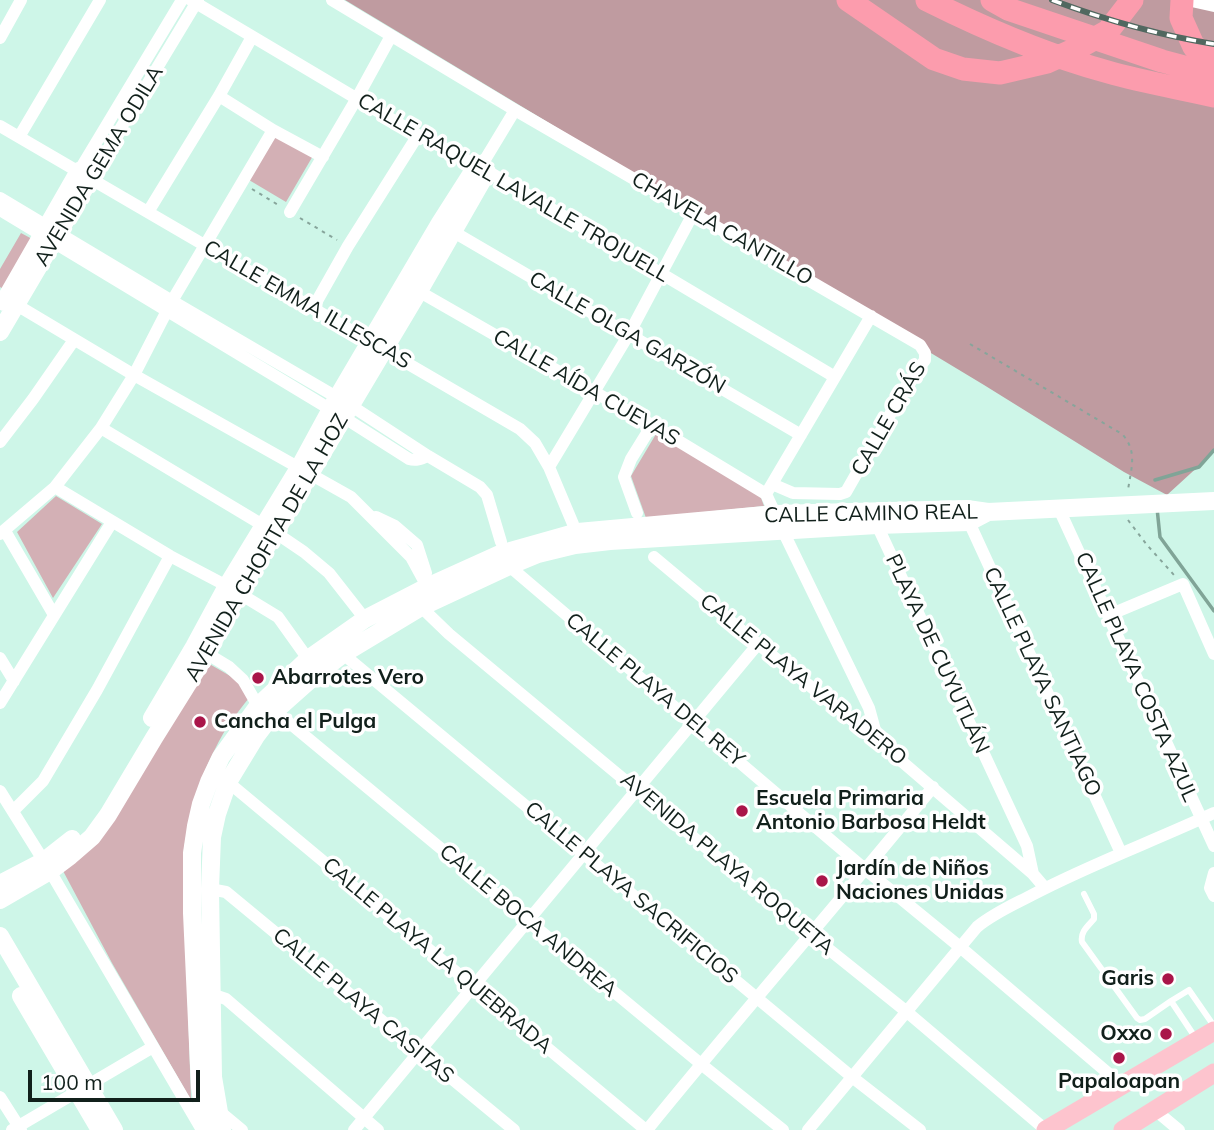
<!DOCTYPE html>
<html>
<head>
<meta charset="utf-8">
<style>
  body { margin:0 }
  #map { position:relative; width:1214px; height:1130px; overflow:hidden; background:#cef6e8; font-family:Mulish,sans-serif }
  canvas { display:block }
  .scale { position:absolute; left:28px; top:1070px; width:172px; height:32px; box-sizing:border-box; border:4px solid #11201b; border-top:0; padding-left:9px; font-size:21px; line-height:24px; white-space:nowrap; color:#11201b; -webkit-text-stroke:5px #fff; paint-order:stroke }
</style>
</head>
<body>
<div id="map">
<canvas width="1214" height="1130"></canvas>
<div class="scale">100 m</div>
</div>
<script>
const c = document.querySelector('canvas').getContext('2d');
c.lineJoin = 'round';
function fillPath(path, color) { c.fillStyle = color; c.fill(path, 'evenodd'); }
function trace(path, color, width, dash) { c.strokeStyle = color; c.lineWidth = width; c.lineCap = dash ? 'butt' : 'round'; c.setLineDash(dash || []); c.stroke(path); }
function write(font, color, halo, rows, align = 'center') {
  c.font = font + ' Mulish,sans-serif'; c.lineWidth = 7; c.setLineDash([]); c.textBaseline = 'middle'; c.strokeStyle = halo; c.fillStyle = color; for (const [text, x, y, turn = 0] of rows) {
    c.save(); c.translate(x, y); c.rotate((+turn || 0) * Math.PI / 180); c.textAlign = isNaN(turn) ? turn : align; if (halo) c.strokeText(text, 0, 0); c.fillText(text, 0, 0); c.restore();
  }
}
fillPath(new Path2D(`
  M277 134 314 154 286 202 249 180Z
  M21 233 34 240 5 290 0 287V269Z
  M656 434 760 495 764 506 646 518 631 476Z
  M56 496 102 524 53 598 17 532Z
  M206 662 232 677 252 694C242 707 231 720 223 734 200 775 189 810 183 857L191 1100 112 963 62 869Z`), '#d3b0b5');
fillPath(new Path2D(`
  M345 0H1214V452L1167 495 1124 472 984 385Z`), '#bf9ba0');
trace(new Path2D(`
  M1155 480 1199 467 1214 450
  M1157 508 1160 537 1214 611`), '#80a497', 3.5);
trace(new Path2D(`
  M252 189 280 206
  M300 218 337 240
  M970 344 1122 434C1138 451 1131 469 1128 490
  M1128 520 1147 545 1174 575`), '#87a59b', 2, [3.5, 5]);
trace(new Path2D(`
  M1084 894 1094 914V919C1088 926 1080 932 1082 942L1137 1018 1140 1020 1145 1019 1171 1001 1189 990 1214 1026
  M1171 1001 1195 1037`), '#fff', 6);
trace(new Path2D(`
  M191 0 418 135 477 165 662 274 835 377
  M332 0 515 110 920 345 925 353V360L908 383 846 492 840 494 793 493 772 484
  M1187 0 1214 6
  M0 38 21 0
  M219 96 273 130 323 157
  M0 126 520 429 535 443 549 467 573 524
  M19 137 100 0
  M477 165 486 158 515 110
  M79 171 182 0
  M90 179 198 0
  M0 198 172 301 350 405 428 456 480 487 487 495 501 542
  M0 210 343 417 409 459C416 461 421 459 428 456
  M148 212 219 96 252 37
  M290 212 357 98 391 36
  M452 231 801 435
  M413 288 652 425 766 494
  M10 301 134 375 351 497 411 557 430 592
  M313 308 348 246 418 135
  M871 316 766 494 783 531 869 708 878 741
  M101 428 276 533 304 552 329 573 365 619
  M0 442 33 399 74 340
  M549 467 629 334 694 212
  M55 487 170 556 227 586 278 617 308 659
  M1059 509 1214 846
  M637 513 624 477 631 459 652 425
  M968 516 969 522 1121 853
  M376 517 395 526 417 545 426 573
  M876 518 877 525 1027 846 1033 874
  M5 531 54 615
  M0 534 55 487 101 428 134 375 172 301 273 130
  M654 557 758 644 878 741 1033 874 1045 888
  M509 566 866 870 960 947 1122 1085
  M418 601 421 607 449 634 811 935 907 1012 1046 1130
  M1109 615 1183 584 1214 654
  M201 650 229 667 243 680 258 706
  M343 654 852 1077 920 1130
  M0 658 14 681
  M0 703 112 522
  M275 711 701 1064 783 1130
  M228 782 646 1130
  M0 791 50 871 202 1130
  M14 810 43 781 97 690 170 556
  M1214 873 1210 888 1214 896
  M210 889 226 892 514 1130
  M211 994 226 999 378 1130
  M0 1097 21 1130
  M218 1110 242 1130
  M1155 1110 1179 1130
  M12 1130 153 1047
  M354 1130C488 968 623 806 758 644
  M647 1130C741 1014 839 903 933 787
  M808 1130 977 927C994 913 1013 905 1032 895 1091 864 1154 841 1214 813`), '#fff', 12);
trace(new Path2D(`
  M4 302 79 171
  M0 332 90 179
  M152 718 194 647 227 586 299 468 337 398 440 223 477 165
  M0 884 44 861 72 839
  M0 900 50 871 70 856 92 837 108 815 154 738 207 653 239 593 419 291 487 172
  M0 936 114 1130
  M21 996 100 1130
  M206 1130 200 1087 192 913V853L196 826 201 804 209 782 221 757 258 706 308 659 365 619 427 587 500 554 578 532 776 514 967 509 988 512 1214 501
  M222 1130 213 1077 210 889 212 837 217 814 228 782 256 736 275 711 311 679 343 654 421 607 509 566 538 554 575 545 610 541 877 525 969 522 988 512`), '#fff', 18);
trace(new Path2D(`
  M1046 1130 1214 1031
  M1123 1130 1214 1073`), '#fdc4ce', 19);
trace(new Path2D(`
  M848 0 934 59 963 69 1000 73 1047 62 1078 48 1108 31 1132 0
  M927 0C985 29 1045 55 1108 72 1143 82 1179 88 1214 96
  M992 0 1008 9 1162 61 1214 75
  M1182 0 1181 18 1194 47 1214 56`), '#fc9cad', 23);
const rail = new Path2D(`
  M1052 0C1105 20 1158 35 1214 44`);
trace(rail, '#516860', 6);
trace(rail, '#fff', 3.5, [10]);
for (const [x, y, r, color] of [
  [258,678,7,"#a91549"],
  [200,722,7,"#a91549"],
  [742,811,7,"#a91549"],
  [822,881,7,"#a91549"],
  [1168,979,7,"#a91549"],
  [1166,1034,7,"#a91549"],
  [1119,1058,7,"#a91549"]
]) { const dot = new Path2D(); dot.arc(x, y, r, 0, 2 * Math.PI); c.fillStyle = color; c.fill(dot); trace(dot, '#fff', 2.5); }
write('21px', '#11201b', '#fff', [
  ["AVENIDA GEMA ODILA",99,166,-59],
  ["CALLE RAQUEL LAVALLE TROJUELL",513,188,30],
  ["CHAVELA CANTILLO",722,229,30],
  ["CALLE EMMA ILLESCAS",307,305,30],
  ["CALLE OLGA GARZÓN",627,333,30],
  ["CALLE AÍDA CUEVAS",586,388,30],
  ["CALLE CRÁS",889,419,-60],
  ["CALLE CAMINO REAL",871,514,-1],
  ["AVENIDA CHOFITA DE LA HOZ",267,548,-60],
  ["PLAYA DE CUYUTLÁN",937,654,65],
  ["CALLE PLAYA COSTA AZUL",1136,677,66],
  ["CALLE PLAYA VARADERO",803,680,39],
  ["CALLE PLAYA SANTIAGO",1042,682,65],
  ["CALLE PLAYA DEL REY",655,690,40],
  ["AVENIDA PLAYA ROQUETA",727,864,40],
  ["CALLE PLAYA SACRIFICIOS",631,893,40],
  ["CALLE BOCA ANDREA",528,921,40],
  ["CALLE PLAYA LA QUEBRADA",437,956,40],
  ["CALLE PLAYA CASITAS",363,1006,40]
]);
write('bold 21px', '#11201b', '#fff', [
  ["Abarrotes Vero",272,678],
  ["Cancha el Pulga",214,722],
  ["Escuela Primaria",756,799],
  ["Antonio Barbosa Heldt",756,823],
  ["Jardín de Niños",836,869],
  ["Naciones Unidas",836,893],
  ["Garis",1154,979,"right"],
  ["Oxxo",1152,1034,"right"],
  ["Papaloapan",1119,1082,"center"]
], 'left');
</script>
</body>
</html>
